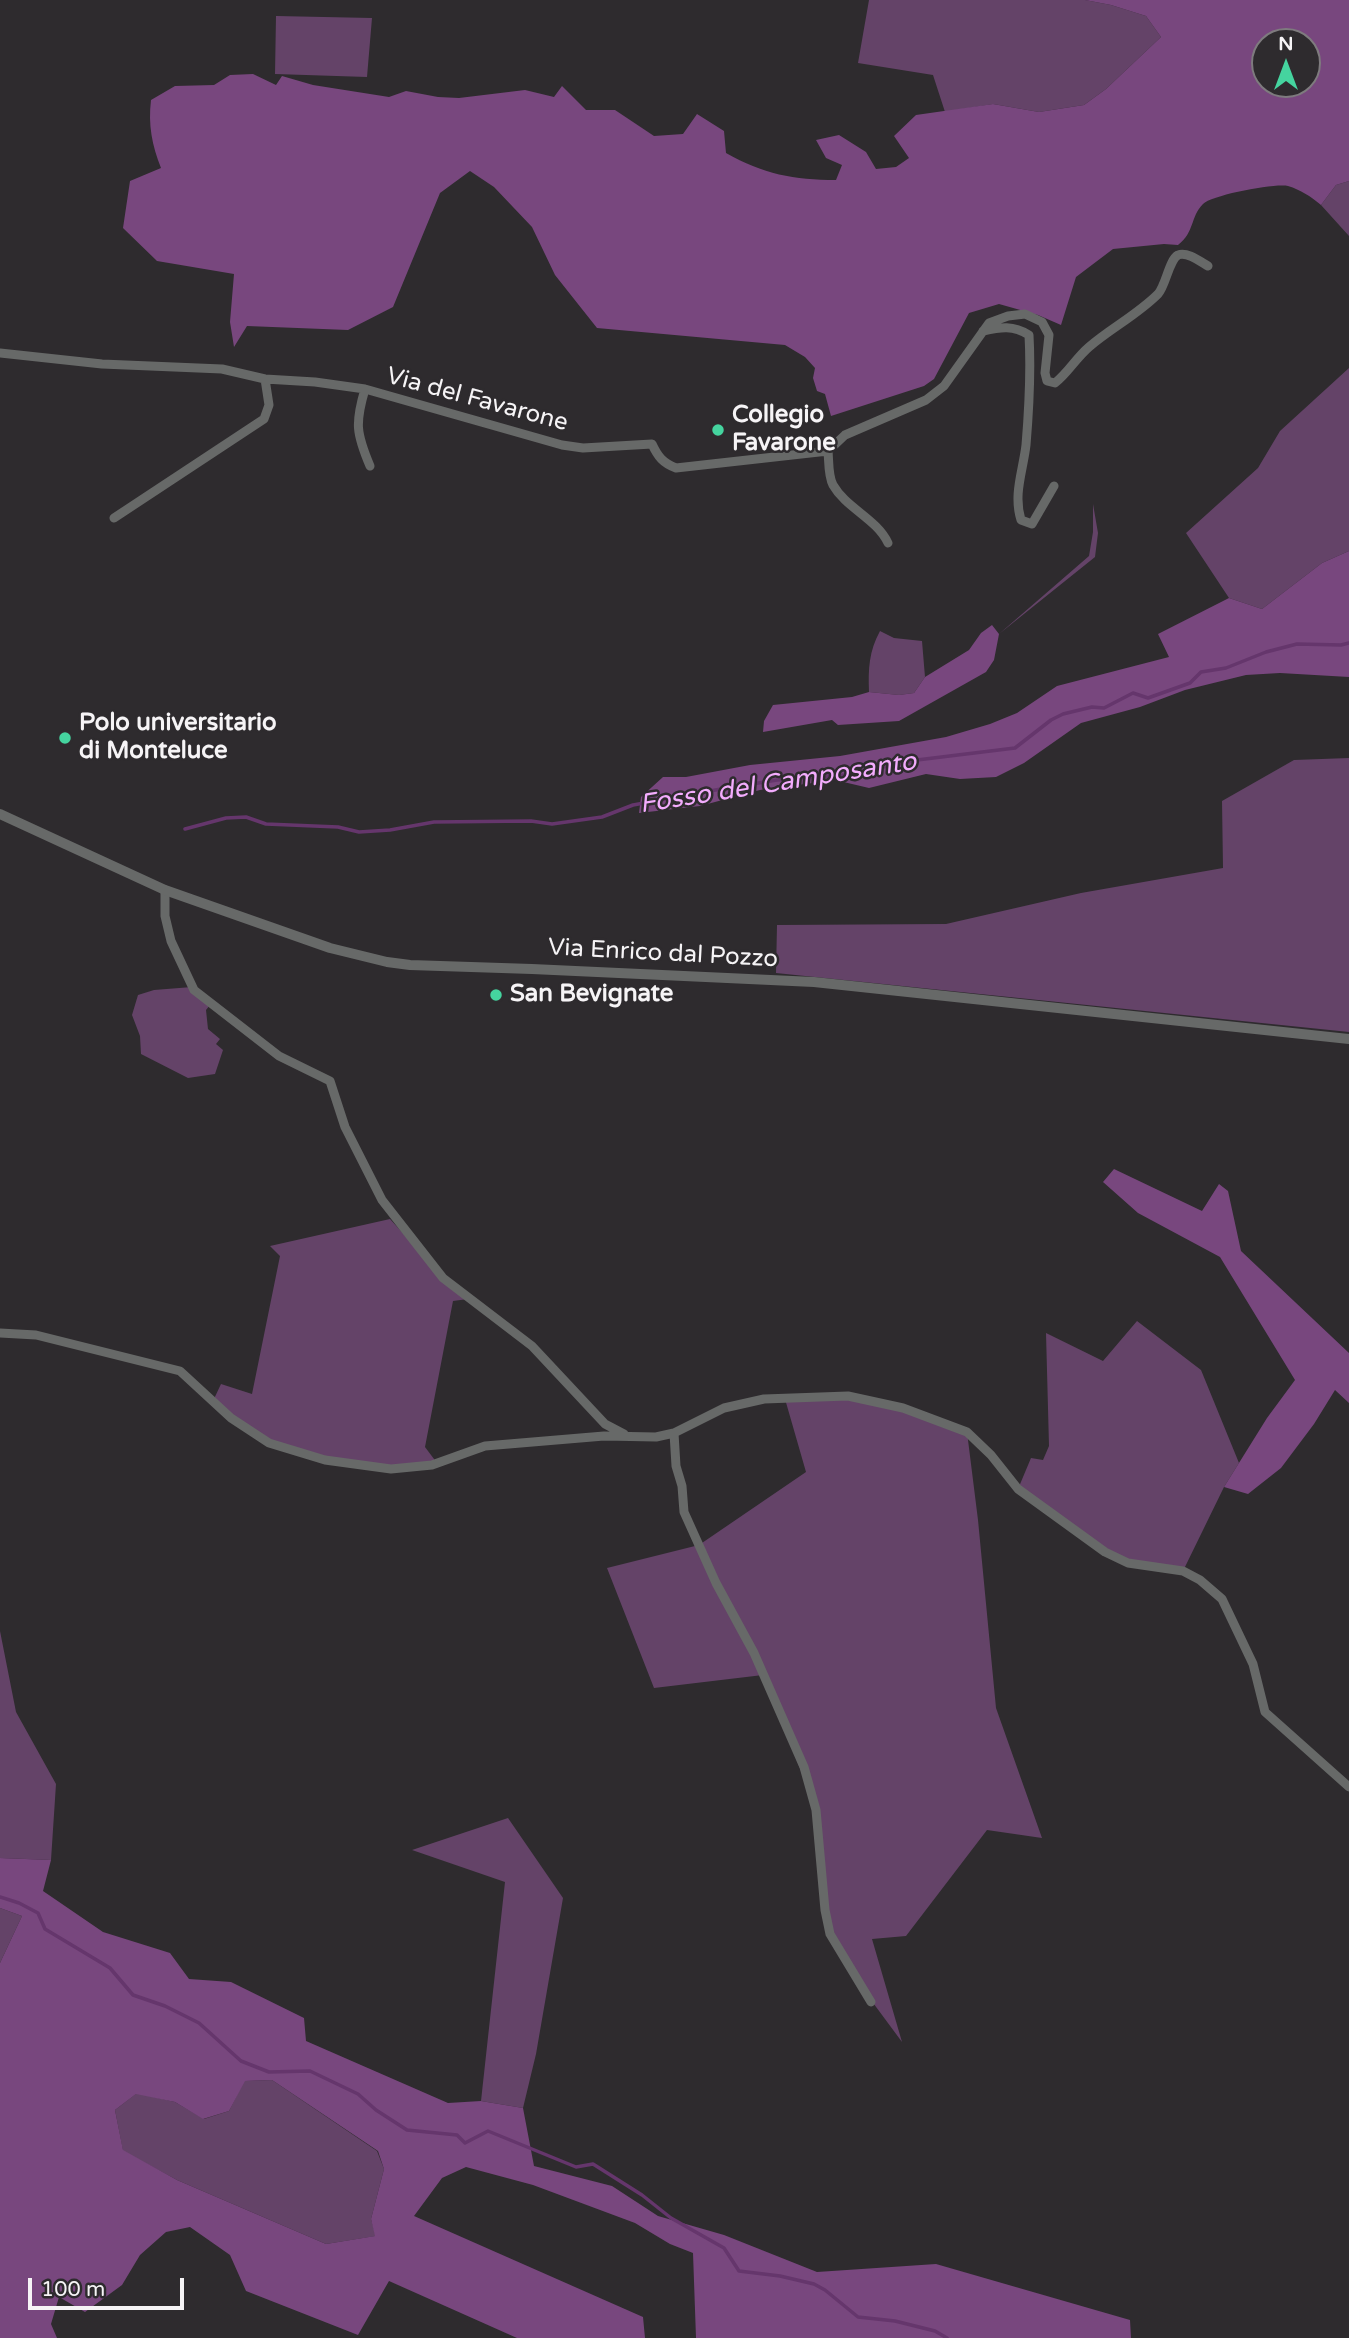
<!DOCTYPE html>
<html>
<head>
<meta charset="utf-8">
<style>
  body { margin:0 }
  #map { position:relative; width:1349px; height:2338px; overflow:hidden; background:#2e2b2e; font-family:"Varela Round",sans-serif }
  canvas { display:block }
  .north { position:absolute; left:1251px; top:28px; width:70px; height:70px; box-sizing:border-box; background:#2e2b2e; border:2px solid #7e7b7e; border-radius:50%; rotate:0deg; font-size:19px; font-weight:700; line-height:28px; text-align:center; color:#f6f4f6 }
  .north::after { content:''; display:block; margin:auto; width:24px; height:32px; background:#45d49f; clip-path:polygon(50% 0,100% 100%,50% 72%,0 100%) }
  .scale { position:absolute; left:28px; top:2278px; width:156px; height:32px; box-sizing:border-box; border:4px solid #f6f4f6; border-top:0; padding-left:9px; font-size:21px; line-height:24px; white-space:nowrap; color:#f6f4f6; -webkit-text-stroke:5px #2e2b2e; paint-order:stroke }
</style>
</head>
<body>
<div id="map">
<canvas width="1349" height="2338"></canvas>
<div class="north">N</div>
<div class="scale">100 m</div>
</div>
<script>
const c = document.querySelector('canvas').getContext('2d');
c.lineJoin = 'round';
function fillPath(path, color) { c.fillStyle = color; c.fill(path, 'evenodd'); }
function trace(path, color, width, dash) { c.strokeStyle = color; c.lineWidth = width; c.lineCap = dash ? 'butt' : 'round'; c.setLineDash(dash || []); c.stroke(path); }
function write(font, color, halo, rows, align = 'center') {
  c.font = font + ' "Varela Round",sans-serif'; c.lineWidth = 5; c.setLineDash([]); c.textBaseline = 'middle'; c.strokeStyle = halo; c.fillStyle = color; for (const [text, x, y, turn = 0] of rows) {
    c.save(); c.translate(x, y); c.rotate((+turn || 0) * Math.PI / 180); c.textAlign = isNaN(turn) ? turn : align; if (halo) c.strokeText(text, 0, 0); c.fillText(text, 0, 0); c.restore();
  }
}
fillPath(new Path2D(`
  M869 0H1085L1111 5 1146 16 1161 37 1106 89 1084 105 1039 112 993 104 945 112 933 75 858 63Z
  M276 16 372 18 367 77 275 74Z
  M1349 181V236L1321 205 1336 185Z
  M1349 368V551L1322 563 1262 609 1229 598 1186 533 1258 468 1280 431Z
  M1093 504 1098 533 1095 557 999 634 1089 556 1093 532Z
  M880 631 894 638 922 641 925 677 914 693 899 695 869 692C868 669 869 651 880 631Z
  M1349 758V1032L776 973 777 925 946 924 1081 893 1223 868 1222 801 1294 760Z
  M192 987 210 1005 206 1010 208 1029 220 1039 216 1044 223 1050 215 1074 188 1078 141 1054 140 1036 132 1015 138 995 154 990Z
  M390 1219 447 1282 468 1299 453 1301 425 1447 437 1463 391 1469 325 1460 269 1443 213 1401 221 1384 252 1394 280 1256 270 1246Z
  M1137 1321 1201 1370 1239 1463 1224 1487 1183 1571 1128 1563 1018 1489 1031 1458 1043 1460 1049 1446 1046 1333 1103 1361Z
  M848 1396 886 1404 967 1432 978 1520 996 1708 1042 1838 987 1830 906 1936 872 1939 902 2042 865 1992 830 1934 816 1809 763 1675 654 1688 607 1568 699 1545 806 1472 785 1399Z
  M0 1631 16 1712 56 1784 51 1860 0 1858Z
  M508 1818 563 1898 536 2054 523 2108 481 2101 505 1882 412 1850Z
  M0 1908 22 1916 0 1963Z
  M272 2080 377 2151 384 2169 371 2219 376 2236 326 2244 177 2180 123 2151 115 2110 137 2093 175 2102 204 2119 229 2111 244 2081Z`), '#644368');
fillPath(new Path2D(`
  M1085 0H1349V181L1336 185 1321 205C1310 196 1301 190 1288 186 1275 183 1212 195 1203 204 1190 217 1195 232 1178 245L1164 244 1113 249 1076 277 1061 325 1038 315 999 304 969 313 934 379 924 386 831 416 825 394 817 391 813 378 815 368 805 357 785 345 597 328 555 275 532 227 494 187 470 171 440 193 393 307 348 330 247 326 234 347 230 322 234 274 157 261 123 228 130 181 161 168C152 145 148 125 151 100L175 86 214 85 230 75 253 74 276 85 282 76 313 85 389 97 406 91 438 97 459 98 525 90 554 97 562 86 586 110H615L654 136 683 134 697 114 724 131 726 153C763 174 794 180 836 180L842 165 826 158 816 140 839 135 866 152 876 169 896 167 909 158 894 136 916 115 993 104 1039 112 1084 105 1106 89 1161 37 1146 16 1111 5ZM1265 42H1307V84H1265Z
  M1349 551V677L1280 673 1246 675 1185 690 1140 707 1081 723 1024 763 996 777 960 779 926 774 869 788 835 780 760 790 700 806 639 813 641 797 663 777H686L750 765 840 756 946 737 990 724 1017 713 1057 686 1169 657 1158 634 1229 598 1262 609 1322 563Z
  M992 625 999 634 994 660 986 672 899 721 838 725 832 720 763 732 764 721 773 705 852 697 869 692 899 695 914 693 925 677 969 650 981 633Z
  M1114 1169 1202 1211 1219 1184 1228 1191 1241 1251 1349 1353V1403L1335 1390 1314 1424 1281 1468 1248 1494 1224 1487 1267 1418 1295 1380 1220 1257 1138 1213 1103 1182Z
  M0 1858 51 1860 43 1891 103 1932 170 1953 189 1979 231 1982 304 2018 306 2041 448 2103 481 2101 523 2108 534 2166 612 2186 658 2216 724 2235 817 2272 936 2264 1130 2320 1131 2338H696L693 2253 670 2244 635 2223 533 2185 466 2167 442 2178 414 2216 643 2317 645 2338H517L389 2281 358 2335 246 2291 230 2255 190 2227 166 2232 140 2255 122 2285 85 2312 59 2297 51 2324 57 2338H0V1963L22 1916 0 1908ZM272 2080 378 2151 384 2169 371 2219 375 2236 326 2244 177 2180 123 2150 115 2110 136 2094 175 2102 203 2119 229 2111 245 2081Z`), '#78477e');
trace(new Path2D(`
  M185 829 226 818 246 817 266 824 338 827 359 832 390 830 434 822 531 821 552 824 602 817 633 805 721 789 777 780 845 775 917 760 1015 748 1051 720 1063 714 1092 707 1104 708 1133 693 1148 698 1190 683 1201 672 1226 668 1266 652 1297 644 1341 645 1349 643
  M0 1897 19 1903 38 1913 45 1929 110 1968 133 1995 165 2006 199 2023 241 2061 269 2072 310 2071 358 2094 376 2110 407 2130 457 2135 465 2143 488 2131 576 2167 593 2164 642 2195 671 2218 724 2248 739 2271 780 2276 814 2284 825 2290 858 2317 895 2321 935 2331 947 2338`), '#65366c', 3.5);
trace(new Path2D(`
  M983 331C1001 327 1013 325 1029 335 1031 370 1029 409 1026 445 1023 471 1013 494 1021 520L1032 524 1054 486
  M0 353 102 364 222 369 265 379 315 382 365 389 562 445 583 448 652 444C658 457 663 463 676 468L828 451 845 435 926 400 944 386 989 323 1008 316 1025 314 1042 322 1049 335 1045 373 1047 381 1055 383C1068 373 1076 358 1089 347 1111 328 1137 315 1158 294 1166 285 1169 260 1178 255 1187 251 1201 262 1208 266
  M365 389C355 423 356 433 370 466
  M828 451C829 461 828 476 833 485 846 508 877 519 888 543
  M114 518 264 419 269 405 265 379
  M165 890V916L171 941 194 990 279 1056 330 1081 345 1127 382 1200 443 1278 532 1346 605 1424 624 1434
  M0 1333 36 1335 180 1371 231 1418 269 1443 325 1460 391 1469 432 1465 485 1446 604 1436 656 1437 674 1433 676 1466 682 1486 684 1512 716 1583 754 1653 804 1767 816 1810 825 1910 830 1934 871 2002
  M674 1433 724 1408 764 1399 848 1396 903 1408 967 1432 991 1455 1018 1489 1105 1552 1128 1563 1183 1571 1200 1580 1222 1599 1253 1664 1265 1712 1349 1787`), '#676968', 9);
trace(new Path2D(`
  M0 814 165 890 330 948 387 962 410 965 532 969 814 982 1349 1039`), '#676968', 10);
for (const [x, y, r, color] of [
  [718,430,7,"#45d49f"],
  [65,738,7,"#45d49f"],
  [496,995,7,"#45d49f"]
]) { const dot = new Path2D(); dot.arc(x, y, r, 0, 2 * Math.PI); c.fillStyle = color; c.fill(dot); trace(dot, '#2e2b2e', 2.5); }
write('24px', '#f6f4f6', '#2e2b2e', [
  ["Via del Favarone",477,400,15],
  ["Via Enrico dal Pozzo",663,954,3]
]);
write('bold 24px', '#f6f4f6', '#2e2b2e', [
  ["Collegio",732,416],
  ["Favarone",732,444],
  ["Polo universitario",79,724],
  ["di Monteluce",79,752],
  ["San Bevignate",510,995]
], 'left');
write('italic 26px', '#f3acfd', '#2e2b2e', [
  ["Fosso del Camposanto",778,784,-9]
]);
</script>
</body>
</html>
